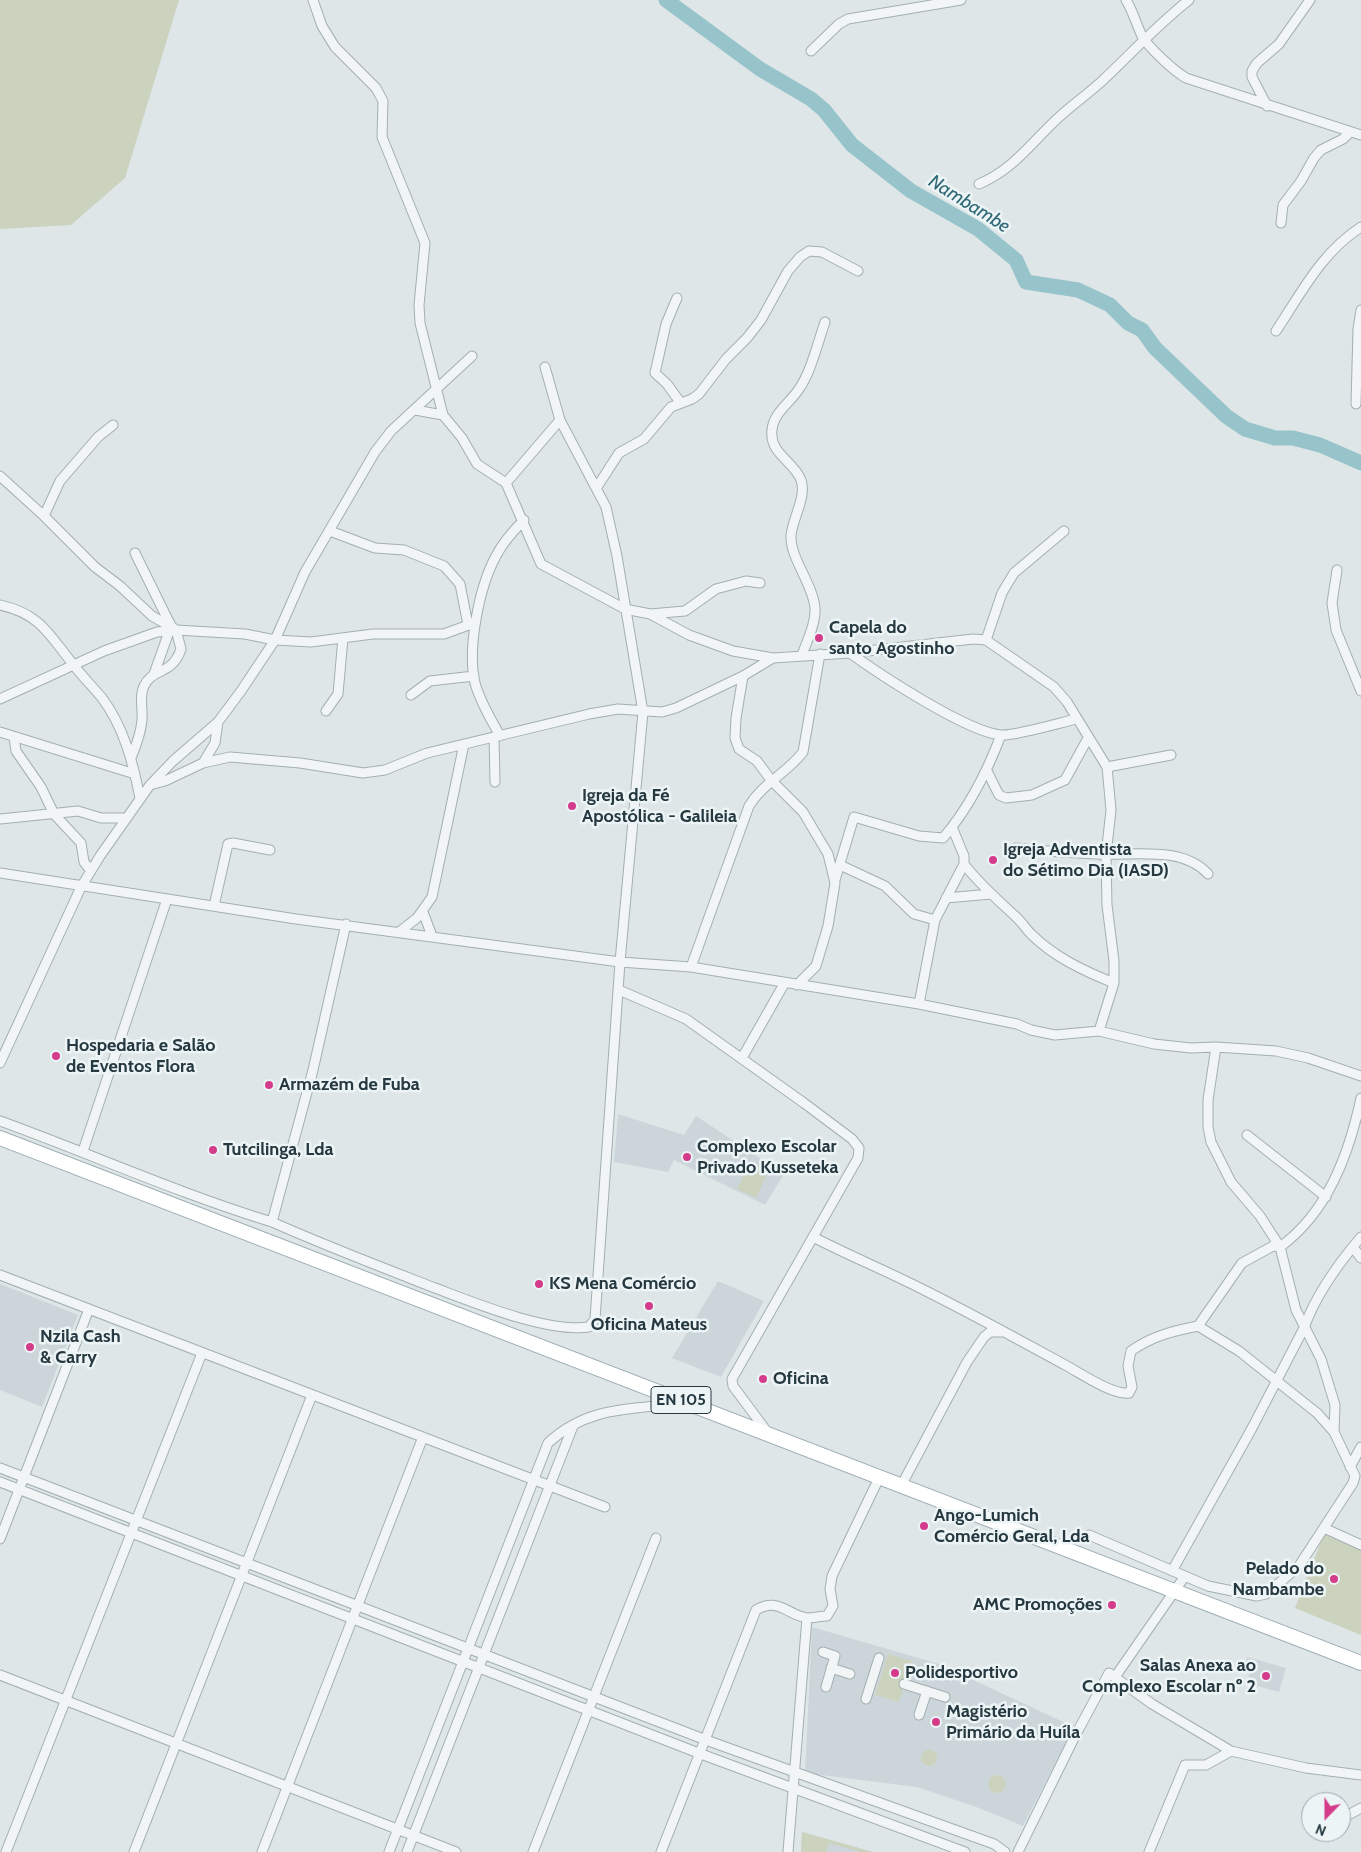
<!DOCTYPE html>
<html>
<head>
<meta charset="utf-8">
<style>
  body { margin:0 }
  #map { position:relative; width:1361px; height:1852px; overflow:hidden; background:#dee6e8; font-family:Cabin,sans-serif }
  canvas { display:block }
  .north { position:absolute; left:1301px; top:1792px; width:50px; height:50px; box-sizing:border-box; background:#edf4f6; border:1px solid #9da9ad; border-radius:50%; rotate:202deg; font-size:14px; font-weight:700; line-height:20px; text-align:center; color:#263940 }
  .north::after { content:''; display:block; margin:auto; width:18px; height:22px; background:#d43c8b; clip-path:polygon(50% 0,100% 100%,50% 72%,0 100%) }
</style>
</head>
<body>
<div id="map">
<canvas width="1361" height="1852"></canvas>
<div class="north">N</div>
</div>
<script>
const c = document.querySelector('canvas').getContext('2d');
c.lineJoin = 'round';
function fillPath(path, color) { c.fillStyle = color; c.fill(path, 'evenodd'); }
function trace(path, color, width, dash) { c.strokeStyle = color; c.lineWidth = width; c.lineCap = dash ? 'butt' : 'round'; c.setLineDash(dash || []); c.stroke(path); }
function write(font, color, halo, rows, align = 'center') {
  c.font = font + ' Cabin,sans-serif'; c.lineWidth = 5; c.setLineDash([]); c.textBaseline = 'middle'; c.strokeStyle = halo; c.fillStyle = color; for (const [text, x, y, turn = 0] of rows) {
    c.save(); c.translate(x, y); c.rotate((+turn || 0) * Math.PI / 180); c.textAlign = isNaN(turn) ? turn : align; if (halo) c.strokeText(text, 0, 0); c.fillText(text, 0, 0); c.restore();
  }
}
fillPath(new Path2D(`
  M618 1114 684 1135 696 1116 784 1174 765 1205 674 1160 668 1172 614 1162Z
  M718 1281 764 1301 721 1377 672 1358Z
  M0 1284 78 1315 42 1407 0 1390Z
  M812 1627 939 1664 1074 1727 1023 1826 979 1808 917 1787 805 1773Z
  M1247 1657 1286 1668 1279 1692 1247 1683 1251 1668 1245 1666Z
  M802 1832 873 1852H801Z`), '#ccd6da');
fillPath(new Path2D(`
  M0 0H179L125 178 71 225 0 229Z
  M750 1162 769 1171 756 1198 737 1189Z
  M1324 1534 1361 1549V1635L1295 1608Z
  M888 1654 912 1661 899 1702 875 1695Z
  M921 1758a8 8 0 1 1 16 0a8 8 0 1 1-16 0Z
  M988 1784a9 9 0 1 1 18 0a9 9 0 1 1-18 0Z
  M802 1832 873 1852H861L829 1843 826 1852H801Z`), '#cbd3bf');
trace(new Path2D(`
  M666 0 760 69 811 99 824 110 852 145 911 191 978 229 1016 260 1026 282 1078 290 1110 305 1128 323 1142 330 1155 348 1226 416 1245 429 1275 438H1293L1320 445 1361 463`), '#97c3ca', 15);
const street = new Path2D(`
  M313 0 322 26 335 47 376 88 383 101 382 137 425 243 419 305 420 323 443 415 462 438 477 464 506 483 541 564 625 609 650 614 689 635 733 651 773 658
  M1126 0C1133 11 1136 24 1142 36 1149 48 1174 71 1186 78L1361 135
  M811 51 839 24 848 19 961 0
  M1267 106 1252 77V71L1257 63 1279 44 1310 0
  M979 184C1013 170 1032 142 1058 118 1072 105 1088 94 1102 81 1131 54 1157 25 1189 0
  M1281 223 1283 205 1301 181 1314 158 1321 150 1343 139 1350 132
  M677 298 666 324 655 373 667 384 680 402
  M1276 331C1302 292 1321 253 1361 227
  M1356 404 1358 329 1361 310
  M415 410 443 415
  M0 476 44 516 95 567 120 586 152 616 166 624 170 623
  M506 483 560 420
  M597 487 619 453 644 439 671 407 692 399 699 394 726 359 747 338 761 320 788 271 800 257 809 251 822 252 858 271
  M44 516 60 481 98 437 113 425
  M330 531 375 548 404 550 444 566 460 584 468 625
  M1337 570 1332 603 1336 630 1361 691
  M0 605C40 614 48 633 72 663 81 675 92 686 102 698 124 727 133 763 140 798
  M650 614 685 611 716 589 746 581 760 583
  M986 640 1002 593 1014 573 1064 531
  M850 653C879 674 967 732 1001 735 1015 736 1059 723 1076 719
  M802 655C807 641 816 623 815 608 813 584 790 558 791 536 792 519 807 497 801 480 794 461 769 454 772 430 773 413 791 402 799 389 811 372 818 342 825 322
  M154 674 171 626
  M743 676 736 718 735 738 739 749 757 761 771 780 803 812 828 854 835 883 828 926 816 966 797 985
  M411 695 430 681 474 676
  M0 699 104 651 157 632 176 630 245 634 275 640 311 642 373 634H444L474 623
  M326 711 338 694 343 638
  M0 732 135 774
  M500 736C491 719 480 702 475 683 467 649 479 587 496 556 503 542 513 531 524 520
  M14 737 16 751 41 787 54 814 81 843 84 862 91 871
  M494 737 495 782
  M131 758C136 746 141 733 142 720 143 709 139 696 144 686 153 667 172 676 181 649L176 630 171 626 135 553
  M203 763 215 743 218 722
  M1107 767 1171 755
  M987 771 999 795 1006 798 1032 795 1065 780 1088 738
  M150 785 165 781 203 763 230 757 300 763 363 773 385 770 427 753 589 714 618 709 662 712 676 708 743 676 773 658 850 653 973 639 986 640 1054 687 1067 702 1107 767 1111 810 1106 855 1107 905 1114 961V983L1099 1031
  M0 819 78 811 101 818H126
  M1016 848C1044 851 1070 853 1097 854 1132 856 1182 845 1208 874
  M964 864C979 884 997 899 1015 916 1021 921 1025 928 1031 934 1054 957 1084 971 1114 983
  M840 865 885 886 914 914 935 920
  M0 873 296 919 620 962 691 967 919 1004 1017 1024 1031 1030 1055 1035 1099 1031 1154 1044 1191 1048 1216 1047 1276 1051 1308 1058 1361 1076
  M835 880 854 817 919 836 943 838C969 808 987 772 1001 735
  M946 898 991 894
  M214 906 228 844 233 843 270 850
  M423 912 432 936
  M346 924 313 1070 272 1222C326 1246 381 1267 435 1288 475 1303 548 1333 589 1327L595 1319 620 962 643 712 617 556 606 507 560 420 545 367
  M399 932 417 918 432 897 464 744
  M691 967 749 806C763 783 787 773 803 752L820 654
  M619 990 686 1019 804 1103 852 1139 859 1148 858 1158 732 1379 733 1386 768 1433
  M919 1004 935 920 964 864V856L952 827
  M1216 1047 1208 1100V1127L1211 1142 1231 1182 1260 1216 1280 1247 1296 1310 1321 1359 1335 1405 1334 1432
  M742 1058 784 984
  M0 1063 81 887 100 856 150 785 173 761 218 722 241 691 275 640 305 572 375 452 391 431 472 356
  M0 1121C91 1154 180 1194 272 1222
  M1247 1135 1326 1197
  M83 1151 167 899
  M813 1237C850 1256 889 1272 926 1291 974 1315 1021 1341 1067 1366 1083 1375 1113 1395 1129 1393L1132 1387 1128 1366 1131 1351C1152 1336 1173 1331 1198 1326
  M1353 1247 1361 1258
  M0 1275 605 1507
  M1350 1467 1361 1447
  M0 1468 706 1740 994 1844 1005 1852
  M0 1482 701 1754 965 1852
  M901 1486 967 1362 984 1337 990 1332H1002
  M1324 1528 1361 1545
  M1089 1535 1208 1586 1257 1596 1266 1594 1299 1566 1353 1483 1355 1476 1334 1432 1317 1413 1239 1351 1198 1326 1242 1263 1273 1246 1280 1247C1328 1212 1349 1154 1361 1098
  M0 1539 89 1309
  M1172 1571 1251 1430 1304 1328C1316 1294 1338 1264 1361 1237
  M823 1652 835 1656 826 1687
  M831 1668 850 1674
  M0 1675 456 1852
  M1115 1677 1185 1576
  M904 1684 945 1697
  M866 1699 879 1658
  M919 1715 927 1691
  M1341 1819 1361 1808
  M6 1852 202 1353
  M134 1852 312 1395
  M262 1852 423 1437
  M389 1852 548 1443C589 1405 632 1410 684 1403
  M407 1852 573 1426
  M533 1852 656 1538
  M661 1852 756 1610C779 1597 787 1615 807 1618 813 1618 821 1616 827 1616L833 1606 830 1589 832 1576 879 1478
  M788 1852 807 1618
  M1018 1852 1075 1736 1109 1673 1152 1704 1231 1751 1306 1768 1361 1775
  M1149 1852 1185 1765H1206L1231 1751`);
const primary = new Path2D(`
  M0 1138 1361 1663`);
trace(street, '#a3afb2', 11);
trace(primary, '#9dafb5', 16);
trace(street, '#f1f5f6', 9);
trace(primary, '#fff', 14);
for (const [x, y, r, color] of [
  [819,638,5,"#d43c8b"],
  [572,806,5,"#d43c8b"],
  [993,860,5,"#d43c8b"],
  [56,1056,5,"#d43c8b"],
  [269,1085,5,"#d43c8b"],
  [213,1150,5,"#d43c8b"],
  [687,1157,5,"#d43c8b"],
  [539,1284,5,"#d43c8b"],
  [649,1306,5,"#d43c8b"],
  [30,1347,5,"#d43c8b"],
  [763,1379,5,"#d43c8b"],
  [924,1526,5,"#d43c8b"],
  [1334,1579,5,"#d43c8b"],
  [1112,1605,5,"#d43c8b"],
  [895,1673,5,"#d43c8b"],
  [1266,1676,5,"#d43c8b"],
  [936,1722,5,"#d43c8b"]
]) { const dot = new Path2D(); dot.arc(x, y, r, 0, 2 * Math.PI); c.fillStyle = color; c.fill(dot); trace(dot, '#edf4f6', 2); }
for (const [x, y, w] of [
  [681,1400,60]
]) { const box = new Path2D(); box.roundRect(x - w / 2, y - 13.5, w, 27, 4); c.fillStyle = '#edf4f6'; c.fill(box); trace(box, '#263940', 1); }
write('bold 16px', '#263940', null, [
  ["EN 105",681,1400]
]);
write('bold 18px', '#263940', '#edf4f6', [
  ["Capela do",829,628],
  ["santo Agostinho",829,649],
  ["Igreja da Fé",582,796],
  ["Apostólica - Galileia",582,817],
  ["Igreja Adventista",1003,850],
  ["do Sétimo Dia (IASD)",1003,871],
  ["Hospedaria e Salão",66,1046],
  ["de Eventos Flora",66,1067],
  ["Armazém de Fuba",279,1085],
  ["Complexo Escolar",697,1147],
  ["Privado Kusseteka",697,1168],
  ["Tutcilinga, Lda",223,1150],
  ["KS Mena Comércio",549,1284],
  ["Oficina Mateus",649,1325,"center"],
  ["Nzila Cash",40,1337],
  ["& Carry",40,1358],
  ["Oficina",773,1379],
  ["Ango-Lumich",934,1516],
  ["Comércio Geral, Lda",934,1537],
  ["Pelado do",1324,1569,"right"],
  ["Nambambe",1324,1590,"right"],
  ["AMC Promoções",1102,1605,"right"],
  ["Salas Anexa ao",1256,1666,"right"],
  ["Complexo Escolar nº 2",1256,1687,"right"],
  ["Polidesportivo",905,1673],
  ["Magistério",946,1712],
  ["Primário da Huíla",946,1733]
], 'left');
write('italic 19px', '#2f6876', '#edf4f6', [
  ["Nambambe",969,204,32]
]);
</script>
</body>
</html>
